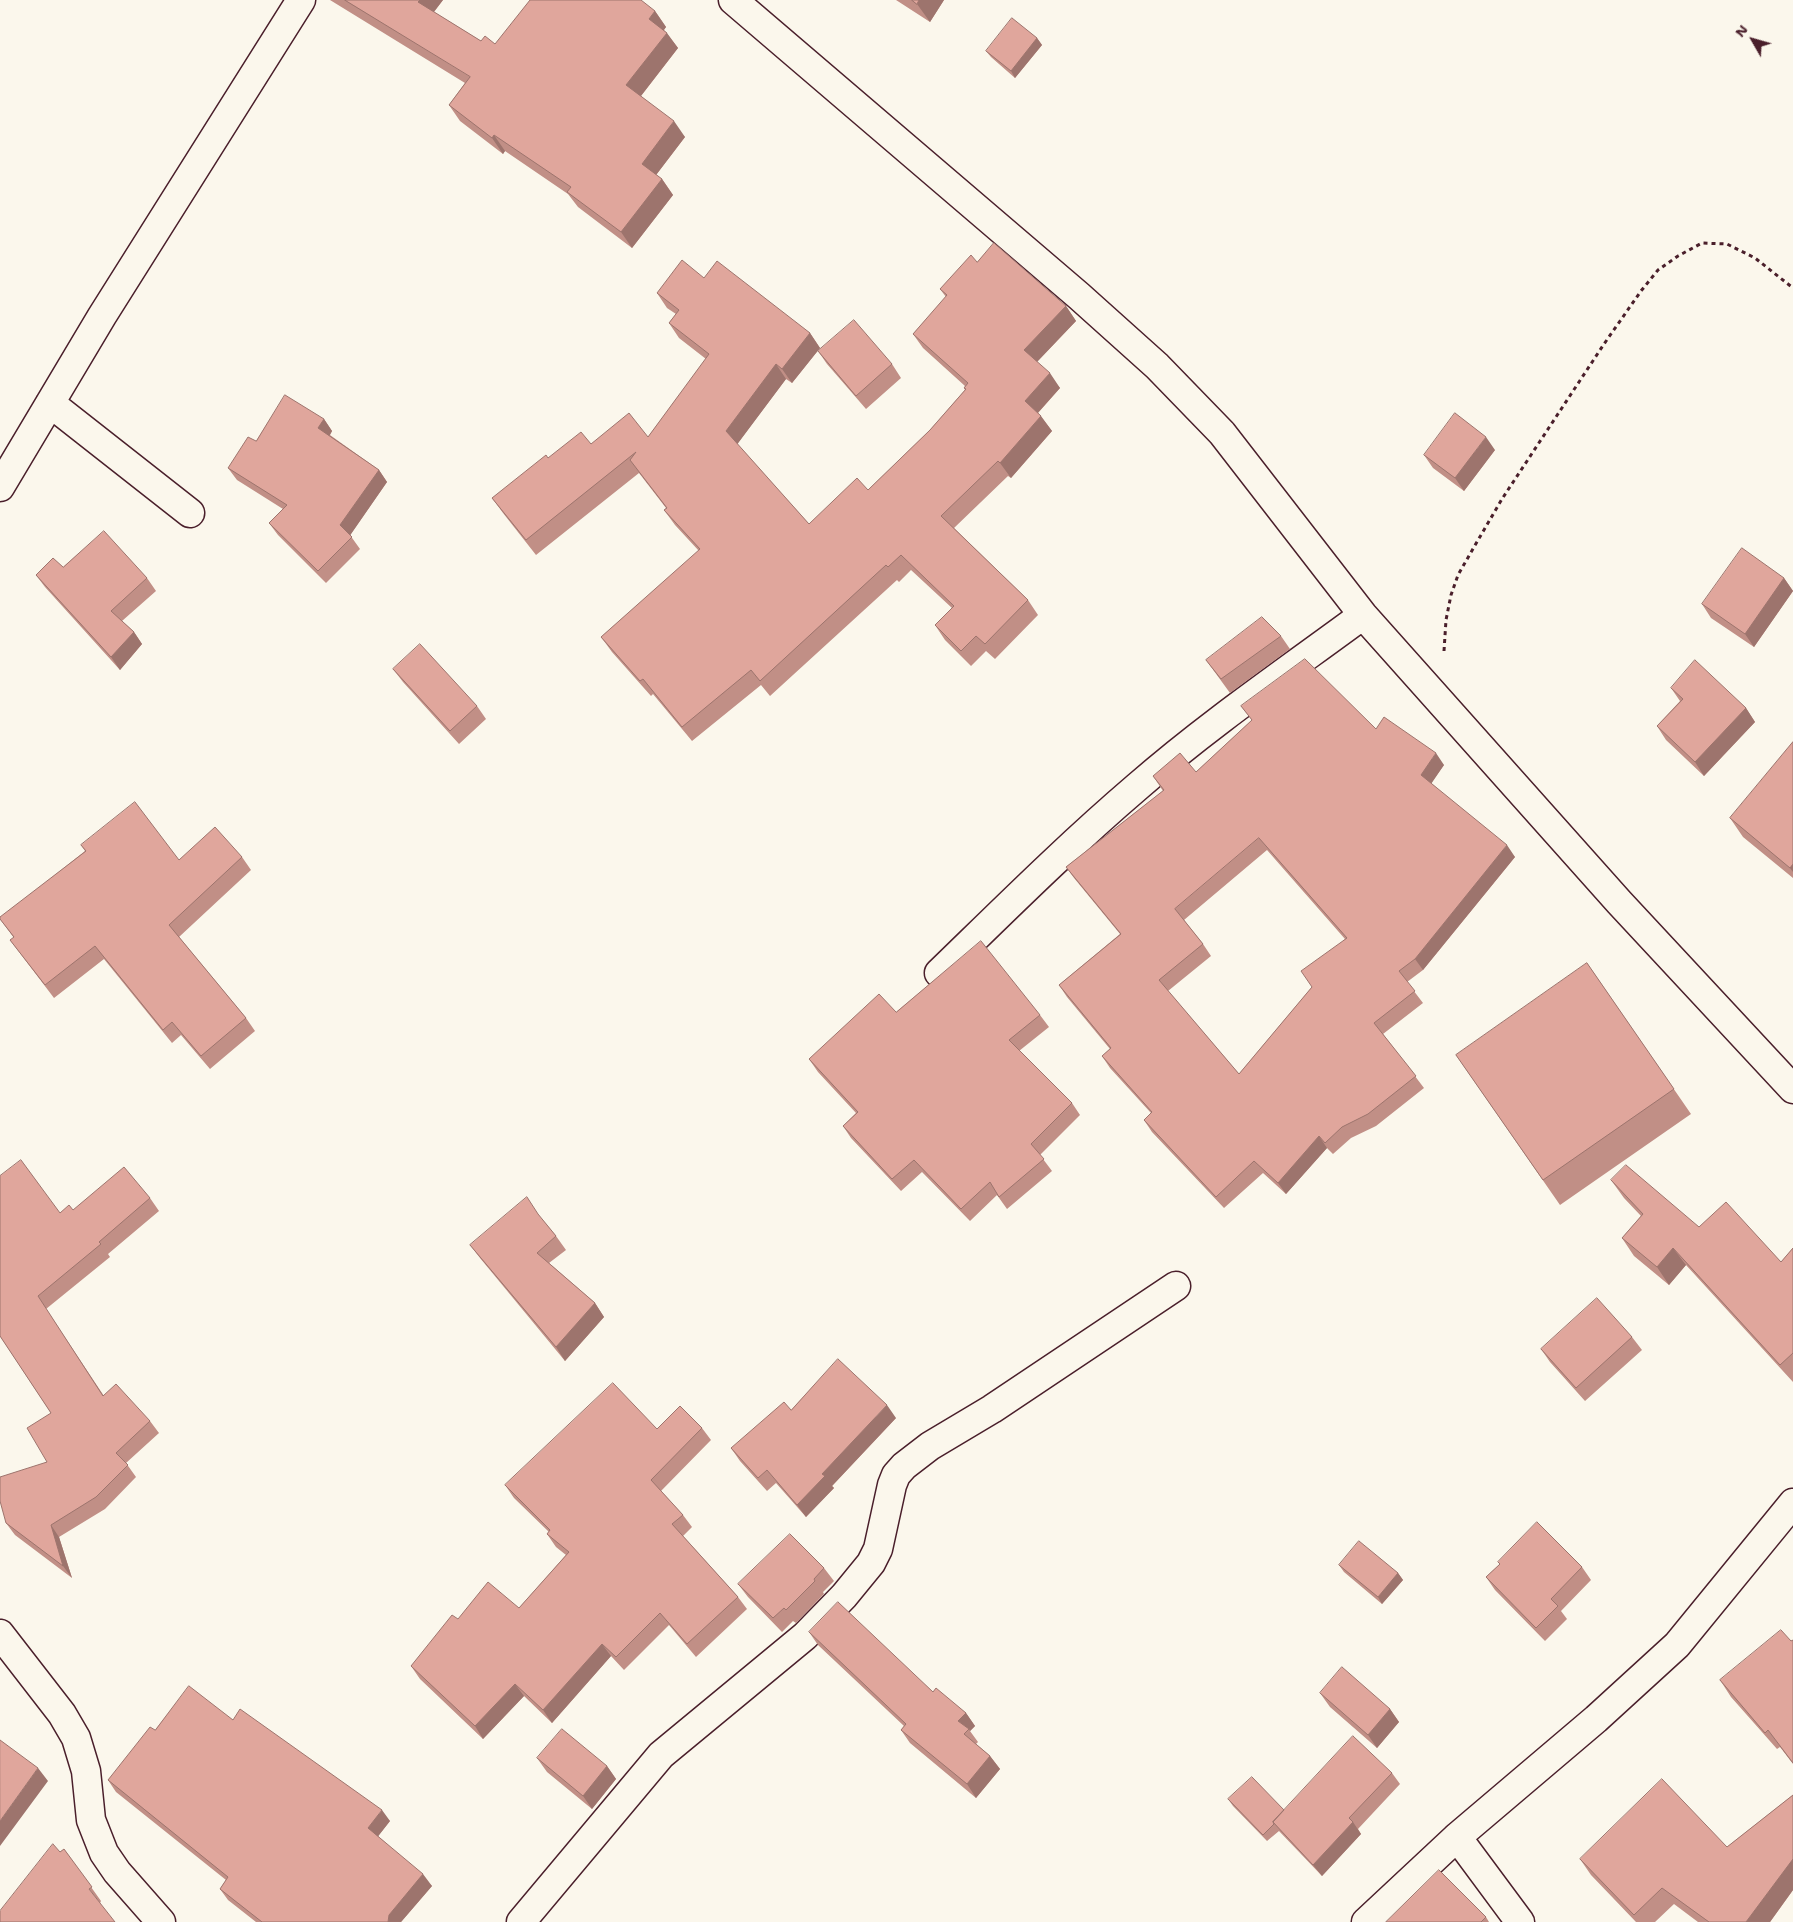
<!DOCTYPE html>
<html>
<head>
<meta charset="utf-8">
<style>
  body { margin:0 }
  #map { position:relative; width:1793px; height:1922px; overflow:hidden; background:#fbf7ec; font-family:"Shantell Sans",sans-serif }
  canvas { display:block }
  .north { position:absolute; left:1728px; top:15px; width:50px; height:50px; -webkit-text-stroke:4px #fbf7ec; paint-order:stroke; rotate:308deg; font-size:14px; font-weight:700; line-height:20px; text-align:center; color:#4a1f2b }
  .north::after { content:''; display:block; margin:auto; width:18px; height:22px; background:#4a1f2b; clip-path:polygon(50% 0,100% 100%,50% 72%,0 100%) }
</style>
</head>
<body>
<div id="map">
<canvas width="1793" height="1922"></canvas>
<div class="north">N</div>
</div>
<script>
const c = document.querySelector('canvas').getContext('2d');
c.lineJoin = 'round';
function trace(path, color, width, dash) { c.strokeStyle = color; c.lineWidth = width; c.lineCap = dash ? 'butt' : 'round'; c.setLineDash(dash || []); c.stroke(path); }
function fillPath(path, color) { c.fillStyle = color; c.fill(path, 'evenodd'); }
const street = new Path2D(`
  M733 0 1079 296 1157 366 1222 433 1363 615 1619 902 1793 1089
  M50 403 190 513
  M0 487 102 316 301 0
  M939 973C1004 910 1068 846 1137 787 1208 725 1287 671 1363 615
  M0 1634 62 1714 76 1738 86 1771 91 1820 104 1853 117 1872 161 1922
  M1457 1837 1520 1922
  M521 1922 661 1755 805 1636 844 1596 871 1563 878 1549 892 1485 896 1475 904 1466 930 1446 992 1409 1176 1286
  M1366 1922 1457 1837 1596 1719 1677 1645 1793 1503`);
trace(street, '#4a1f2b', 31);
trace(new Path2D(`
  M1444 651 1446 620 1451 595 1458 575 1474 547 1502 499 1604 344 1641 291 1658 270 1678 256 1702 243 1727 244 1755 258 1793 288`), '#4a1f2b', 3, [4, 4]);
trace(street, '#fbf7ec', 28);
fillPath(new Path2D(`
  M330 0H443L434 12 481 41 495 44 655 11 666 27 664 30 678 48 641 96 685 137 656 175 662 179 673 195 632 248 578 207 568 194 505 151 503 154 460 121 449 105 465 83Z
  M896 0H944L930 22Z
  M1037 38 1042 45 1015 78 991 57 986 51Z
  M977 262 1066 306 1076 321 1037 362 1060 388 1038 413 1052 431 1011 478 1008 476 954 528 1028 600 1038 615 995 659 986 651 971 666 945 640 935 625 952 608 911 570 899 582 897 580 770 696 761 685 692 741 653 694 651 696 612 652 601 637 699 551 675 525 664 510 666 508 639 473 536 555 503 513 492 498 548 458 591 444 648 437 706 359 679 338 669 323 676 314 667 308 657 293 704 278 810 333 820 348 792 383 786 379 737 444 809 524 868 490 930 430 965 390 964 388 965 386 923 348 913 334 946 297 940 289Z
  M818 351 892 364 901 378 866 409 827 364Z
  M324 419 332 431 330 435 379 470 387 482 350 535 360 549 326 583 278 535 269 523 283 509 237 480 228 468 256 441Z
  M1495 450 1464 491 1433 468 1424 455Z
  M63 567 147 578 156 591 122 621 134 632 142 644 120 670 45 587 36 575Z
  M1784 578 1793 591 1754 647 1711 618 1702 604Z
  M1281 636 1290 649 1230 693 1206 660Z
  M393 669 477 706 486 719 459 744 403 682Z
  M1671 688 1746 708 1755 722 1704 776 1666 740 1657 726 1680 701Z
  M1241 706 1376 729 1444 765 1431 783 1515 857 1423 970 1407 982 1423 1003 1383 1034 1424 1088 1376 1126 1351 1138 1333 1154 1327 1148 1286 1194 1263 1173 1224 1208 1152 1132 1144 1120 1151 1113 1110 1068 1102 1056 1110 1049 1067 997 1059 985 1120 934 1074 878 1066 867 1163 791 1153 776 1196 772 1252 720ZM1267 850 1345 939 1312 987 1239 1074 1168 991 1211 956 1203 944 1184 920Z
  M1793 742V878L1743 837 1730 818Z
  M81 845 179 860 242 857 251 870 179 937 246 1018 255 1031 210 1069 181 1035 172 1043 104 959 54 998 10 940 14 938 0 919 85 851Z
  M1587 963 1691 1114 1560 1205 1456 1055Z
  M896 1012 1040 1015 1049 1027 1019 1051 1072 1103 1080 1115 1040 1155 1052 1171 1007 1209 997 1195 970 1221 922 1172 901 1191 851 1138 843 1126 856 1113 818 1072 809 1059Z
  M1611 1180 1699 1227 1781 1262 1793 1248V1382L1686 1265 1669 1285 1634 1256 1622 1238 1641 1216 1624 1198Z
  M150 1198 159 1211 108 1254 110 1257 46 1309 104 1396 150 1421 159 1433 126 1463 136 1477 105 1509 59 1537 72 1578 15 1535 6 1523 47 1462 51 1413 0 1336 60 1213Z
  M541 1218 556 1236 566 1250 549 1263 595 1303 604 1317 565 1361 480 1258 470 1245Z
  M1632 1337 1642 1350 1585 1401 1550 1362 1541 1349Z
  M791 1410 896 1418 832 1486 834 1488 806 1517 776 1483 767 1491 740 1461 731 1448Z
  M702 1428 711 1440 661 1491 683 1515 692 1527 683 1536 738 1597 747 1609 696 1657 669 1625 624 1670 611 1656 552 1723 524 1696 483 1739 420 1679 411 1666 458 1619 519 1608 566 1555 556 1547 547 1534 549 1532 514 1498 505 1485 657 1429Z
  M1498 1562 1582 1567 1591 1580 1561 1611 1567 1619 1545 1641 1495 1590 1486 1577 1500 1564Z
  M1339 1565 1398 1573 1403 1580 1382 1604 1344 1572Z
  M824 1568 834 1581 823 1592 824 1594 796 1623 793 1621 782 1632 748 1597 738 1584Z
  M809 1632 933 1692 966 1713 975 1726 970 1731 978 1742 976 1744 990 1756 1000 1769 976 1798 910 1743 901 1730 904 1726 818 1645Z
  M1793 1640V1764L1780 1747 1777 1749 1731 1697 1720 1680Z
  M1320 1693 1390 1709 1399 1722 1377 1748 1330 1707Z
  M233 1720 390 1821 378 1836 432 1886 401 1922H256L228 1900 220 1889 226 1880 116 1792 108 1780 155 1730Z
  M537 1758 607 1766 616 1779 592 1809 547 1772Z
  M1392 1773 1400 1784 1358 1829 1361 1834 1322 1876 1279 1831 1267 1841 1233 1806 1228 1799 1284 1810Z
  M1793 1795V1890L1770 1922H1698L1674 1904 1655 1922H1636L1591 1875 1580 1859 1727 1847Z
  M64 1849 101 1901 100 1903 60 1852Z
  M1486 1917 1489 1922H1386Z`), '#c18f86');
fillPath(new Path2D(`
  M420 0H443L429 18 418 2Z
  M919 0H944L930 22 917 4Z
  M655 11 666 27 660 35 649 19Z
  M667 33 678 48 637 101 626 85Z
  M1037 38 1042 45 1015 78 1011 71Z
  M674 121 685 137 653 179 642 164Z
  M494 135 505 151 503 154 492 138Z
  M662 179 673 195 632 248 621 232Z
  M1066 306 1076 321 1034 365 1024 350Z
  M810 333 820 348 792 383 782 369Z
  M776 364 786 379 736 446 726 431Z
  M1050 373 1060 388 1035 416 1025 401Z
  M1041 416 1052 431 1011 478 1000 463Z
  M324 419 332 431 327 440 318 428Z
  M1486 437 1495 450 1464 491 1455 478Z
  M379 470 387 482 349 537 340 525Z
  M1784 578 1793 591 1754 647 1745 634Z
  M134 632 142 644 120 670 111 657Z
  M1746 708 1755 722 1704 776 1695 762Z
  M1436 753 1444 765 1429 787 1421 775Z
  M1507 845 1515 857 1423 970 1415 959Z
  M1793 864V872L1790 868Z
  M1319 1136 1327 1148 1286 1194 1278 1183Z
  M1673 1248 1686 1265 1669 1285 1657 1267Z
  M595 1303 604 1317 565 1361 556 1347Z
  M887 1405 896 1418 832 1486 834 1488 806 1517 797 1505 822 1474Z
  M51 1525 59 1537 72 1578 63 1566Z
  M1398 1573 1403 1580 1382 1604 1378 1597Z
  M602 1644 611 1656 552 1723 543 1710Z
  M515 1684 524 1696 483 1739 475 1726Z
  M1390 1709 1399 1722 1377 1748 1368 1735Z
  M966 1713 975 1726 970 1731 969 1729 958 1721Z
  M990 1756 1000 1769 976 1798 967 1784Z
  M607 1766 616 1779 592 1809 583 1796Z
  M38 1768 48 1781 0 1846V1821Z
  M382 1810 390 1821 376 1839 368 1828Z
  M1353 1822 1361 1834 1322 1876 1313 1865Z
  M1793 1859V1890L1770 1922H1746Z
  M423 1874 432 1886 401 1922H388L389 1915Z`), '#9d746d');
const building = new Path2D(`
  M345 0H420L418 2 481 41 485 36 495 44 530 0H641L655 11 649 19 667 33 626 85 674 121 642 164 662 179 621 232 567 192 571 187 494 135 492 138 449 105 470 77Z
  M912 0H919L917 4Z
  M1012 18 1037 38 1011 71 986 51Z
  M994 243 1066 306 1024 350 1050 373 1025 401 1041 416 1000 463 998 461 941 516 1028 600 985 644 976 636 961 651 935 625 954 606 901 555 888 567 886 565 760 681 751 670 682 727 643 679 640 681 601 637 700 549 664 510 667 508 630 460 636 452 526 540 492 498 546 455 548 458 581 432 591 444 629 413 648 437 709 354 669 323 679 310 657 293 682 260 704 278 717 261 810 333 782 369 776 364 726 431 809 524 857 478 868 490 930 430 966 389 964 388 968 383 913 334 947 295 940 289 971 255 977 262Z
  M854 320 892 364 856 396 818 351Z
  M285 395 324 419 318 428 379 470 340 525 352 537 318 571 269 523 287 505 228 468 248 437 256 441Z
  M1455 413 1486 437 1455 478 1424 455Z
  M104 531 147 578 111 611 134 632 111 657 36 575 53 558 63 567Z
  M1742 548 1784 578 1745 634 1702 604Z
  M1262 617 1281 636 1221 679 1206 660Z
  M420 644 477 706 450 731 393 669Z
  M1305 659 1376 729 1384 717 1436 753 1421 775 1507 845 1415 959 1399 971 1415 991 1374 1023 1416 1076 1368 1114 1342 1127 1325 1143 1319 1136 1278 1183 1254 1161 1216 1197 1144 1120 1152 1112 1102 1056 1111 1048 1059 985 1121 934 1066 867 1164 790 1153 776 1180 753 1196 772 1252 720 1241 706ZM1259 838 1347 938 1301 971 1312 987 1239 1074 1159 980 1203 944 1175 909Z
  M1695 660 1746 708 1695 762 1657 726 1683 699 1671 688Z
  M1793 742V864L1790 868 1730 818Z
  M135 802 179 860 215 827 242 857 169 925 246 1018 201 1056 172 1022 163 1030 95 946 45 985 10 940 14 937 0 919V917L86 851 81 845Z
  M981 941 1040 1015 1009 1040 1072 1103 1031 1144 1044 1159 999 1197 990 1182 961 1209 914 1160 892 1179 843 1126 858 1112 809 1059 879 994 896 1012Z
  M1587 963 1674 1089 1543 1180 1456 1055Z
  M21 1160 60 1213 69 1205 73 1210 124 1167 150 1198 99 1242 101 1244 38 1296 103 1396 116 1384 150 1421 116 1453 128 1465 96 1497 51 1525 63 1566 6 1523 0 1501V1477L47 1462 27 1428 51 1413 0 1336V1176Z
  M1626 1165 1699 1227 1726 1202 1781 1262 1793 1248V1353L1780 1365 1673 1248 1657 1267 1622 1238 1643 1214 1611 1180Z
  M527 1197 538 1214 556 1236 537 1253 595 1303 556 1347 470 1245Z
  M1597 1298 1632 1337 1576 1388 1541 1349Z
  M838 1359 887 1405 822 1474 825 1476 797 1505 767 1470 758 1478 731 1448 784 1402 791 1410Z
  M613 1383 657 1429 680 1406 702 1428 651 1480 683 1515 672 1524 738 1597 687 1644 660 1613 616 1657 602 1644 543 1710 515 1684 475 1726 411 1666 452 1615 458 1619 488 1582 519 1608 569 1552 547 1534 550 1530 505 1485Z
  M1537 1522 1582 1567 1551 1599 1558 1606 1536 1628 1486 1577 1500 1564 1498 1562Z
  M790 1534 824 1568 814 1579 815 1581 786 1610 784 1608 773 1618 738 1584Z
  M1359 1541 1398 1573 1378 1597 1339 1565Z
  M838 1602 933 1692 936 1688 966 1713 958 1721 969 1729 964 1734 990 1756 967 1784 901 1730 906 1724 809 1632Z
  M1781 1630 1791 1641 1793 1640V1763L1768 1730 1765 1733 1720 1680Z
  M1342 1667 1390 1709 1368 1735 1320 1693Z
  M189 1686 233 1720 240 1709 382 1810 368 1828 423 1874 389 1915 388 1922H262L220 1889 228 1877 108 1780 150 1727 155 1730Z
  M562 1729 607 1766 583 1796 537 1758Z
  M1353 1736 1392 1773 1349 1818 1353 1822 1313 1865 1273 1822Z
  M0 1740 38 1768 0 1821Z
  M1252 1777 1284 1810 1273 1822 1274 1824 1263 1835 1228 1799Z
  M1662 1779 1727 1847 1793 1795V1860V1859L1746 1922H1709L1662 1888 1634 1915 1580 1859Z
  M53 1844 60 1852 64 1849 92 1887 89 1889 115 1922H0V1911Z
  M1439 1870 1486 1917 1481 1922H1386Z`);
fillPath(building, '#e0a69c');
trace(building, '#9d746d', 1);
</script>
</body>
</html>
